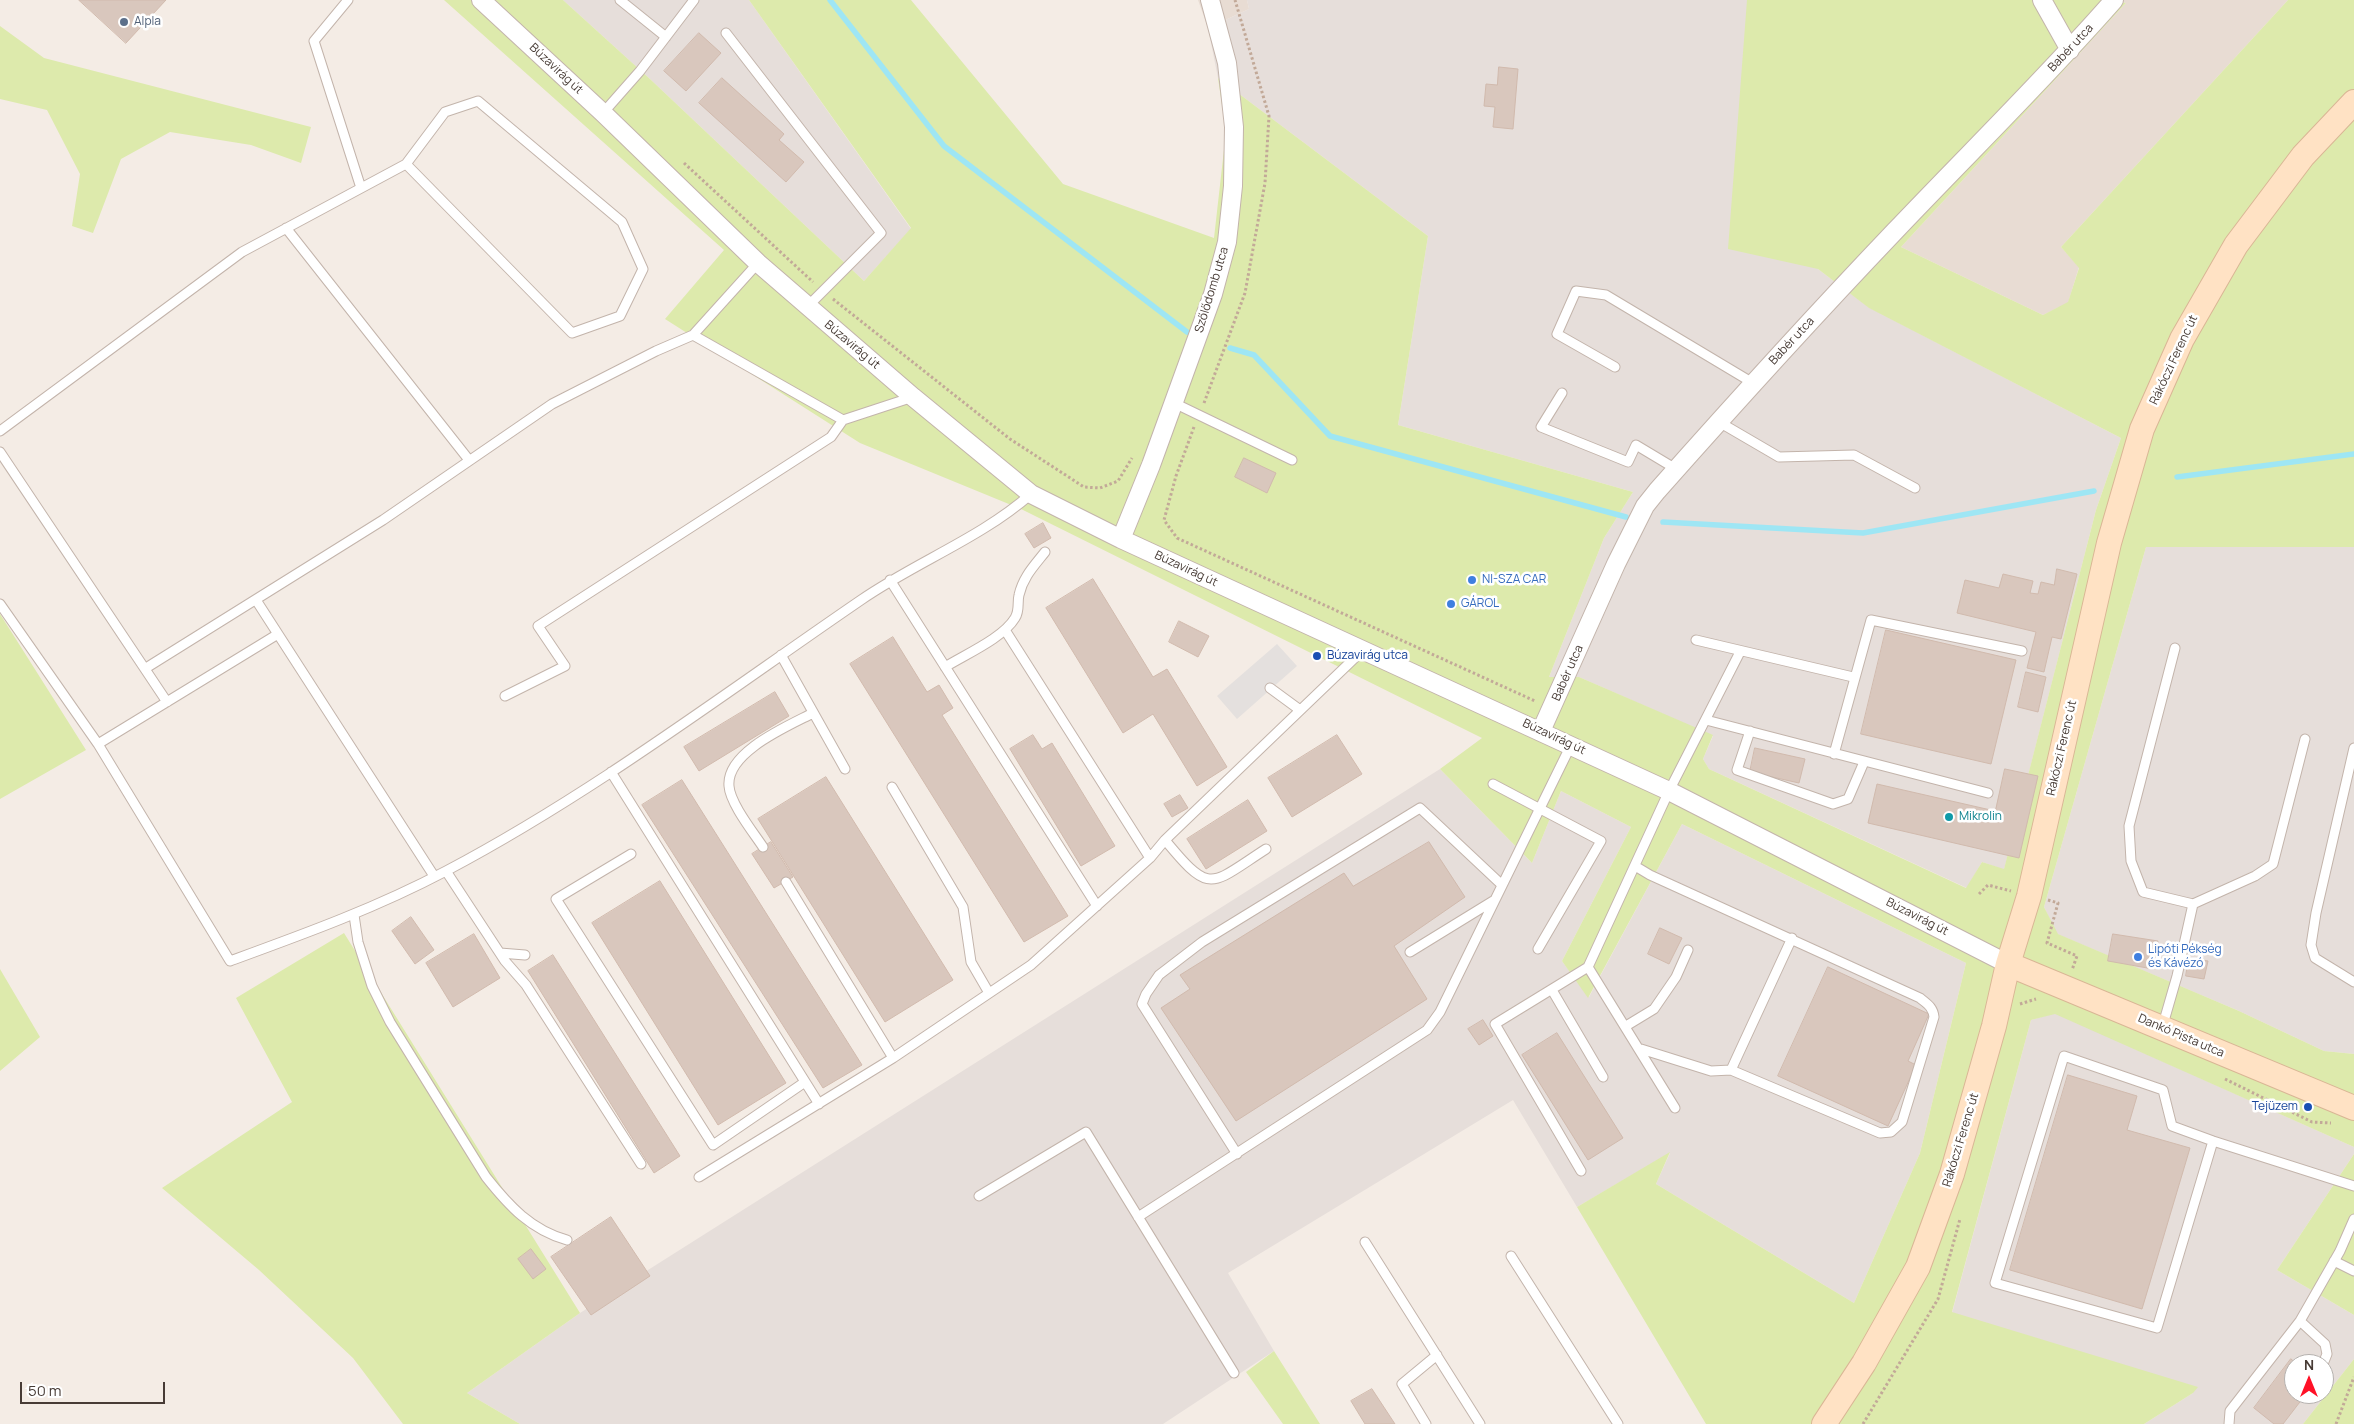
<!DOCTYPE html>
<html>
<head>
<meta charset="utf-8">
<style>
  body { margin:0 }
  #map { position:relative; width:2354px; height:1424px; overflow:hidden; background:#f4ece5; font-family:Manrope,sans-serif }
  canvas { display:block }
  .north { position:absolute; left:2284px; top:1354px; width:50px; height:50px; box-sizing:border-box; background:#fff; border:1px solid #b5b1ae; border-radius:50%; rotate:0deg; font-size:14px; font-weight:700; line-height:20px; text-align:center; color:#473b35 }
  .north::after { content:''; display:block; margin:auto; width:18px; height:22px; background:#ff1127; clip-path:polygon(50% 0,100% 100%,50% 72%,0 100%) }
  .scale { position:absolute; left:20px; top:1382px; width:145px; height:22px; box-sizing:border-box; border:2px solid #473b35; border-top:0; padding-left:6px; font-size:15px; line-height:18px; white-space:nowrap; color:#473b35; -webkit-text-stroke:4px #fff; paint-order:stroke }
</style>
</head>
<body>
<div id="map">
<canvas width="2354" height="1424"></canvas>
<div class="north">N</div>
<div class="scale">50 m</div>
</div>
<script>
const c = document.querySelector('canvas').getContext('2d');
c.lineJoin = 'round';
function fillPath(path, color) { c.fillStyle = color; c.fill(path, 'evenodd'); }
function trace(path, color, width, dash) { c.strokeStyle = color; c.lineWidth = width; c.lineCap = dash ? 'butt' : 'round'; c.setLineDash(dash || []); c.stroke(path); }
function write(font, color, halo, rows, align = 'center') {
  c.font = font + ' Manrope,sans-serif'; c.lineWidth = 5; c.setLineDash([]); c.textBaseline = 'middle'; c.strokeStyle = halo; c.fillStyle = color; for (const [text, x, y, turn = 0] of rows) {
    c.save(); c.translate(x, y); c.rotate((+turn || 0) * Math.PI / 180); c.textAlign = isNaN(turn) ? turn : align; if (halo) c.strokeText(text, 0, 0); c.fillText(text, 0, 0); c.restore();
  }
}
fillPath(new Path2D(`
  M1198 0H1247L1249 9 1208 28Z
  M2112 0H2288L2061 247 2079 267 2068 303 2043 315 1901 247 2126 3Z`), '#e8dcd3');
fillPath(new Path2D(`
  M563 0H749L911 229 864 281 650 79Z
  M1247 0H1839L1818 269 1870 308 2121 438 2096 510 2004 870 1982 862 1967 888 1709 769 1703 759 1713 736 1579 677H1549L1604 538 1633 492 1398 425 1428 236 1218 78 1208 28 1249 9Z
  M2146 547H2354V1054L2324 1051 2239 1011 2057 934 2044 907Z
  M1440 769 1532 863 1561 791 1631 827 1562 961 1589 997 1682 824 1966 963 1920 1153 1854 1303 1656 1184 1670 1153 1577 1207 1513 1100 1228 1273 1274 1351 1163 1424H520L467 1393 580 1313Z
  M2055 1013 2354 1147V1154L2277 1270 2354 1315V1359L2303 1424H2144L2193 1393 1952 1313 2031 1020ZM2294 1364H2324V1394H2294Z`), '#e6deda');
fillPath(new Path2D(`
  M444 0H563L650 79 864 281 911 228 749 0H911L1063 184 1214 238 1226 132 1218 78 1428 236 1398 425 1633 492 1604 538 1549 677H1579L1713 735 1703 759 1709 769 1966 888 1982 862 2004 869 2096 510 2121 438 1869 308 1818 269 1728 249 1747 0H2112L2126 3 1901 247 2043 315 2068 302 2079 268 2061 247 2288 0H2354V547H2146L2044 907 2058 934 2239 1011 2324 1051 2354 1054V1147L2055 1014 2031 1020 1952 1312 2198 1387 2193 1393 2144 1424H1706L1577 1207 1670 1152 1656 1184 1854 1303 1920 1153 1966 963 1682 824 1588 998 1562 961 1631 827 1561 791 1532 863 1440 769 1482 738 1021 509 860 443 665 319 724 250Z
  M0 26 44 58 311 127 301 163 251 145 170 132 121 159 93 233 72 226 80 174 47 110 0 99Z
  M0 614 86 750 0 799Z
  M344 933 580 1313 467 1393 520 1424H403L353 1358 259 1270 162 1188 292 1102 236 998Z
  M0 969 40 1037 0 1071Z
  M2354 1154V1315L2277 1270Z
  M1274 1351 1320 1424H1283L1246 1372Z
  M2354 1359V1424H2303Z`), '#ddeaac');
fillPath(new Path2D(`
  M1277 644 1297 666 1237 719 1217 696Z`), '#e4e0de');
trace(new Path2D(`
  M830 0 944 146 1187 332
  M1230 348 1254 355 1330 436 1626 517
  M2177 477 2354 454
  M1663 522 1863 533 2094 491`), '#9ee6f4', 5.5);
const building = new Path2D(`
  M79 0H166L126 43Z
  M699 33 721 53 686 91 664 71Z
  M1499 67 1518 69 1513 129 1493 127 1495 107 1484 106 1486 84 1497 85Z
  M722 78 784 134 779 140 804 162 786 182 699 103Z
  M1244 458 1276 473 1267 493 1235 477Z
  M1043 523 1051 538 1034 548 1025 534Z
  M2057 569 2077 574 2061 639 2052 637 2044 672 2027 668 2036 632 1957 613 1965 580 1999 588 2003 574 2033 581 2030 593 2038 594 2041 582 2054 585Z
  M1093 579 1153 677 1167 669 1227 767 1197 786 1153 714 1123 733 1046 608Z
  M1179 621 1209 636 1198 657 1169 642Z
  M1886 630 2016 660 1991 764 1861 734Z
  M893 637 927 692 939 685 953 708 942 715 1068 916 1024 942 850 664Z
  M2026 672 2046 677 2038 712 2018 707Z
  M775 692 789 716 699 771 684 747Z
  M1033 735 1042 749 1052 743 1115 846 1081 866 1010 749Z
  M1337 735 1362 774 1292 817 1268 778Z
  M1755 748 1805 759 1799 783 1750 772Z
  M2005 769 2038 776 2019 858 1868 823 1877 784 1995 811Z
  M826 777 953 980 885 1022 758 819Z
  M682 780 862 1065 823 1088 642 805Z
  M1180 795 1188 808 1172 817 1164 804Z
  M1248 800 1267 831 1206 869 1187 839Z
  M771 842 793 877 774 888 752 854Z
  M1429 842 1465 897 1394 946 1427 999 1236 1121 1161 1008 1190 989 1180 975 1344 873 1353 886Z
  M660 881 786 1083 718 1125 592 923Z
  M411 917 434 950 415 964 392 931Z
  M1660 928 1682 938 1669 964 1648 954Z
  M474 934 500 978 453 1007 426 963Z
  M2113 934 2158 941 2153 969 2108 961Z
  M553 955 680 1156 654 1173 528 971Z
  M2189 958 2208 961 2204 979 2186 976Z
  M1828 967 1929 1014 1908 1061 1916 1065 1888 1126 1778 1076Z
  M1483 1020 1493 1036 1479 1045 1468 1029Z
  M1557 1033 1623 1138 1588 1160 1522 1055Z
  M2068 1075 2137 1096 2127 1130 2190 1148 2142 1309 2010 1270Z
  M611 1217 650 1276 591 1315 551 1257Z
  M531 1249 546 1269 533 1279 518 1259Z
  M2291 1359 2297 1364H2294V1394H2306L2283 1424H2274L2254 1408Z
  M1372 1389 1395 1424H1365L1351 1401Z`);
fillPath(building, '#d9c7bd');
trace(building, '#d1baad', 1);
const lane = new Path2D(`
  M348 0 314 41 361 188
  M620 0 666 37
  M726 33 881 233 807 307
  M603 113 640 71 694 0
  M286 228 469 460
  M693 335 843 420 913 397
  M1615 367 1557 334 1576 291 1606 295 1753 383
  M1562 393 1541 427 1628 462 1636 445 1676 469
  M1174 403 1292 460
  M1719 422 1779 457 1854 455 1915 488
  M0 431 242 252 406 164 445 112 478 101 622 222 643 269 620 316 572 333 406 164
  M0 452 167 702
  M890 580 1097 906
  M256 600 434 876
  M0 604 98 744 230 961C304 934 376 908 446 871 592 794 725 693 861 600 916 562 981 538 1031 494
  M1005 630 1150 858
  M1696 640 1853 677
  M781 655 845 769
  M945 667C966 654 1003 638 1015 618 1020 610 1017 603 1019 595 1023 577 1034 566 1045 552
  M146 668 383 520 552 404 656 351 693 335 758 263
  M1270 688 1300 710
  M505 696 565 666 538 626 831 437 843 420
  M1706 720 1988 793
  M1750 731 1737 770 1833 804 1848 799 1864 762
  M98 744 278 634
  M2354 748 2316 913 2311 945 2315 958 2354 982
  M1834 754 1871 620 2022 651
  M611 772 819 1104
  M1493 784 1601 841 1538 949
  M892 787 963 907 971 962 989 993
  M1165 840C1211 896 1210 885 1266 849
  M763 847C753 832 730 803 729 786 726 752 788 726 813 713
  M631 854 556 899 713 1145 805 1082
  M1635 866 1650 875 1920 998C1927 1004 1933 1007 1934 1017L1902 1122 1891 1132 1880 1133 1731 1070 1792 938
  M446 871 505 961 526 985 641 1164
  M786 882 893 1058
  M2193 904 2255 876 2273 864 2305 739
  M354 915 358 942 372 986 390 1022 486 1177C509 1206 531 1230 567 1240
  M1410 952 1493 901
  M500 953 525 955
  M1588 967 1675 1108
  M1552 990 1603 1077
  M1626 1026 1654 1009 1676 977 1688 950
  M2162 1028 2177 976 2193 904 2143 892 2131 861 2129 826 2175 648
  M1641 1049 1711 1071 1731 1070
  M2213 1141 2157 1328 1995 1283 2064 1056 2163 1090 2172 1126 2213 1141 2354 1186
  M1237 1154 1142 1004 1146 994 1159 975 1202 942 1420 808 1502 885
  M1581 1171 1495 1024 1588 967 1669 791 1740 652
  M699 1177 893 1058 1031 965 1150 858 1165 840 1363 650
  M979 1196 1086 1132 1234 1373
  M1138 1217 1427 1030 1440 1012 1571 745
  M1365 1242 1480 1424
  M1511 1256 1618 1424
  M2334 1261 2354 1271
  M2300 1321 2325 1344 2327 1354 2323 1364
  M1426 1424 1402 1384 1437 1355
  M2229 1424 2230 1411 2300 1321 2340 1251 2354 1219`);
const street = new Path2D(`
  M481 0 603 113 758 263 913 397 1031 494 1121 539 1669 791 2008 964
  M2042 0 2070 50
  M1121 539 1151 465 1213 294 1227 242 1233 186 1234 127 1227 63 1210 0
  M1541 731 1616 564 1645 506 1657 491C1735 403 1814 316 1895 231 1968 154 2044 80 2114 0`);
const secondary = new Path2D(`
  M2008 964 2354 1108
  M1824 1424 1864 1363 1918 1267 1952 1174 1994 1026 2008 964 2029 896 2109 543 2142 429 2182 339 2236 245 2303 156 2354 102`);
trace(lane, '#c3b4ab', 11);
trace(street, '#c3b4ab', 20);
trace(secondary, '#d9b695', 26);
trace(new Path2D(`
  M684 163 813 282
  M833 299 1010 439 1084 487 1100 488 1118 481 1132 458
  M1204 403 1245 293 1265 183 1269 116 1235 0
  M1194 427 1176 476 1164 520 1177 538 1535 701
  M1979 894 1988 885 2011 891
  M2048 900 2058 903 2047 943 2077 956 2072 970
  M2020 1004 2036 999
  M2225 1079 2312 1122 2331 1123
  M1863 1424 1938 1299 1960 1219
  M2336 1424 2354 1377`), '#c2a998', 3, [2.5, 2.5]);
trace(lane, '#fff', 9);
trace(street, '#fff', 18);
trace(secondary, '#ffe2c4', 24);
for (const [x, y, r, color] of [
  [124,22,5,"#5c6f8a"],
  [1472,580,5,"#3f7fe0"],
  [1451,604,5,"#3f7fe0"],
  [1317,656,5,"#1a4fb4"],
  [1949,817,5,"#0f9aa8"],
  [2138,957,5,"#3f7fe0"],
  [2308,1107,5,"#1a4fb4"]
]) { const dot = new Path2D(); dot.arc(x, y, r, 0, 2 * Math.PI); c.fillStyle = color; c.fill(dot); trace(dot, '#fff', 2); }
write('12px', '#4e5e75', '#fff', [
  ["Alpla",134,22]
], 'left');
write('12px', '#473b35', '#fff', [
  ["Babér utca",2071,48,-47],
  ["Búzavirág út",556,69,43],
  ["Szőlődomb utca",1212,290,-73],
  ["Babér utca",1792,341,-47],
  ["Búzavirág út",852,345,40],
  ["Rákóczi Ferenc út",2174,360,-65],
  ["Búzavirág út",1186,569,25],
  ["Babér utca",1568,673,-66],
  ["Búzavirág út",1554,737,25],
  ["Rákóczi Ferenc út",2062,748,-77],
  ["Búzavirág út",1917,917,27],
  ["Dankó Pista utca",2181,1036,23],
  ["Rákóczi Ferenc út",1961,1140,-73]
]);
write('12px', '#366cbe', '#fff', [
  ["NI-SZA CAR",1482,580],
  ["GÁROL",1461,604],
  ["Lipóti Pékség",2148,950],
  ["és Kávézó",2148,964]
], 'left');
write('12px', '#164399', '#fff', [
  ["Búzavirág utca",1327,656],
  ["Tejüzem",2298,1107,"right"]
], 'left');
write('12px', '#0d838f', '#fff', [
  ["Mikrolin",1959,817]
], 'left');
</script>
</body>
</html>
